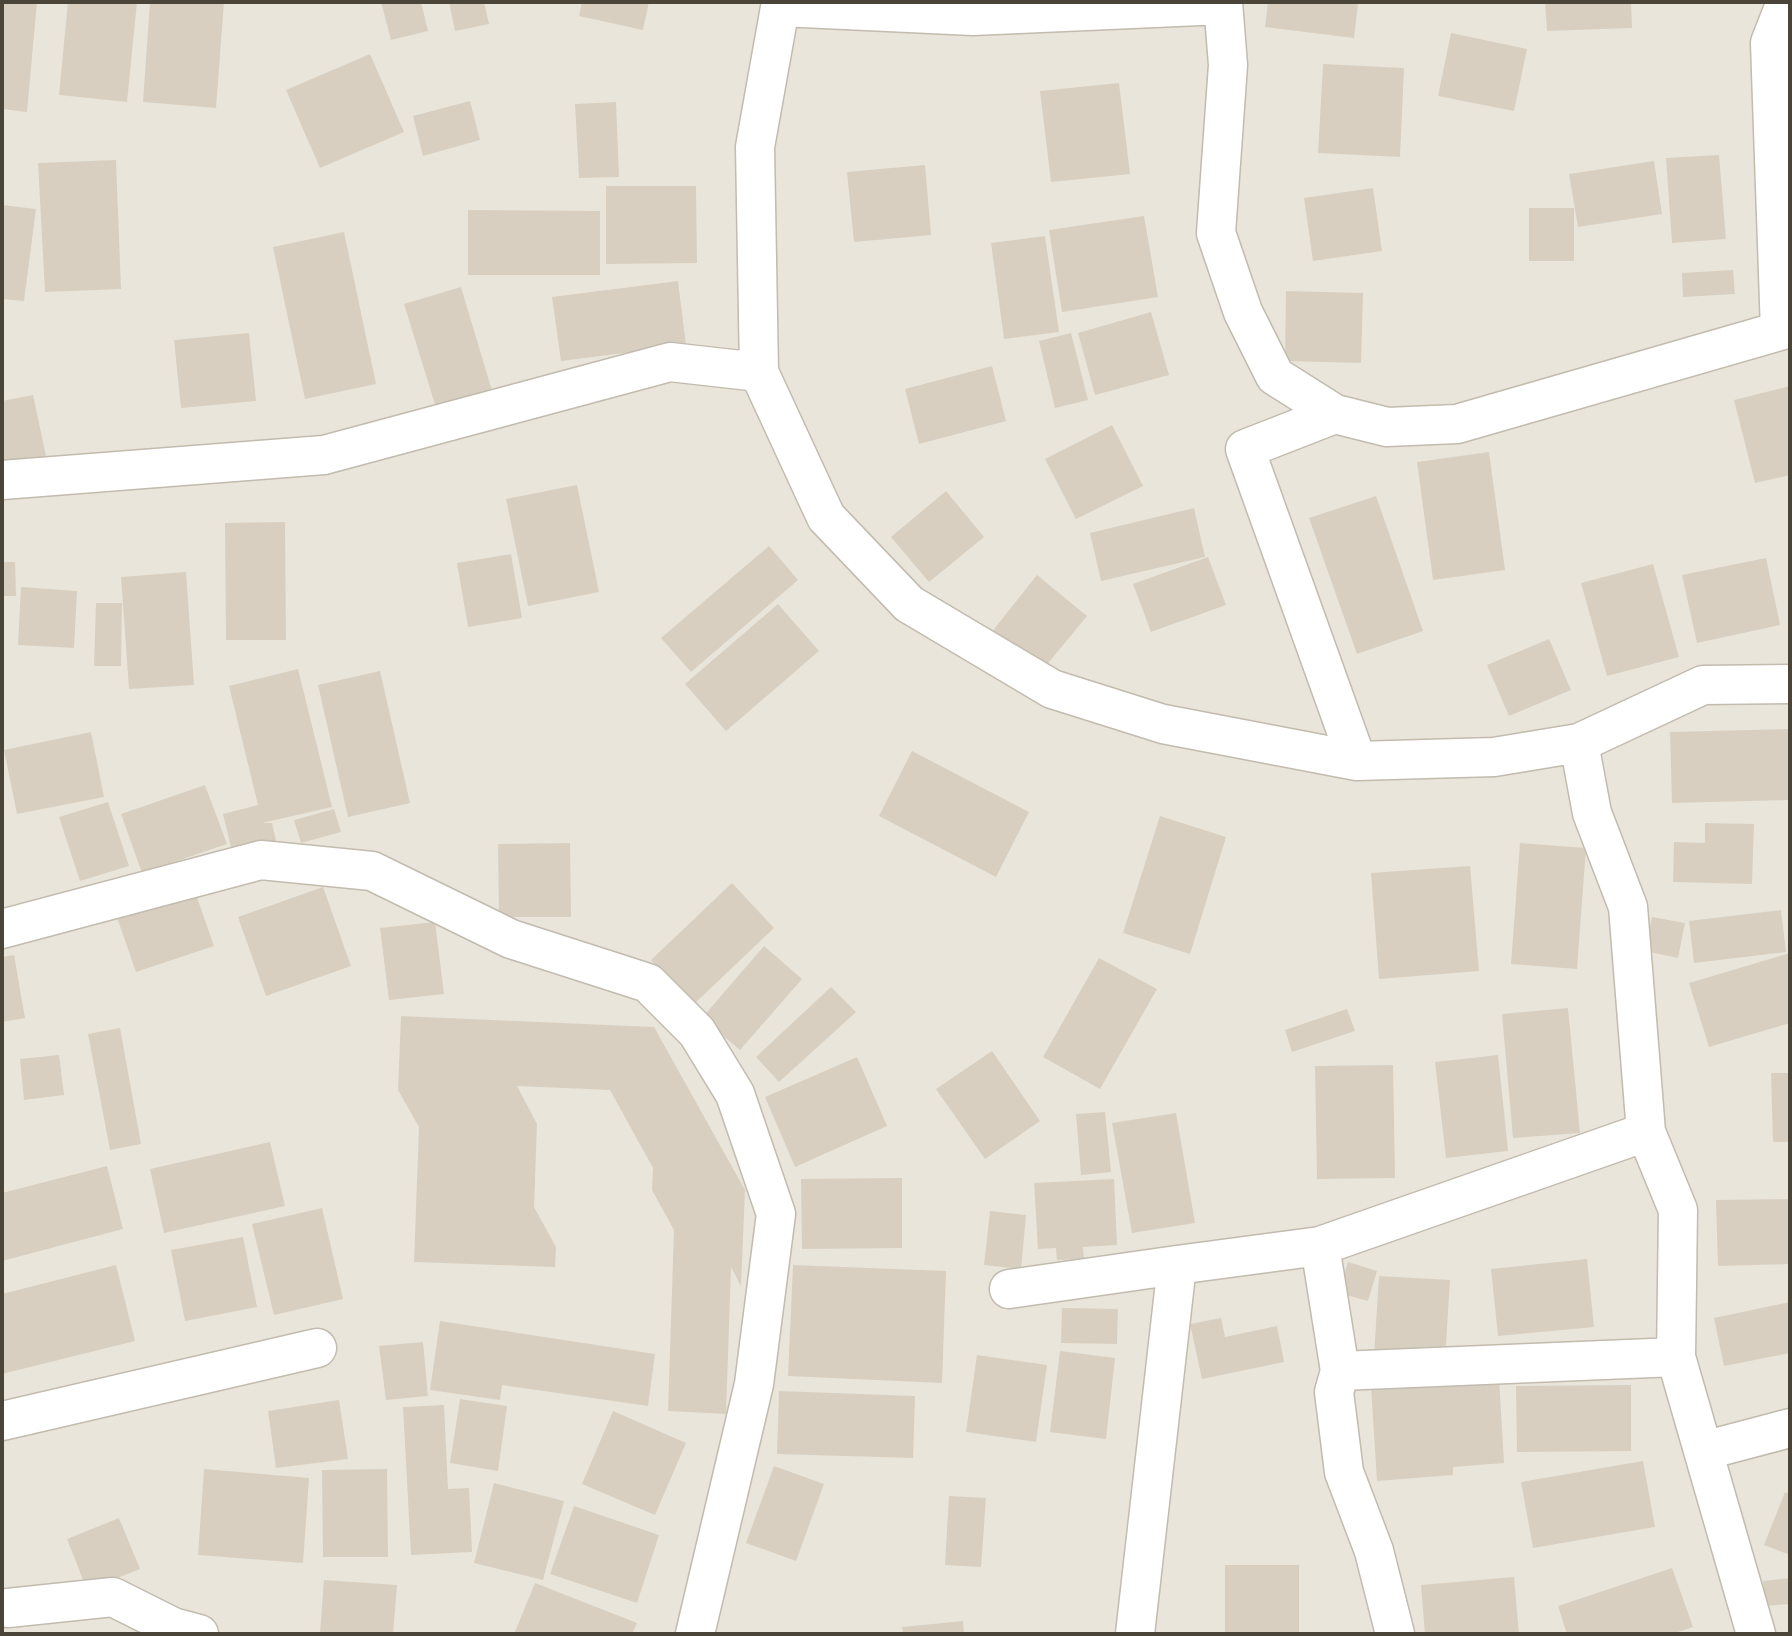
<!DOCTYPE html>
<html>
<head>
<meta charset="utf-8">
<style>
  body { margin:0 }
  #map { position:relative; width:1792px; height:1636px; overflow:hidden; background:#f6f3ec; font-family:"Golos Text",sans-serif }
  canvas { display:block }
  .frame { position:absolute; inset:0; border:4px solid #4b4439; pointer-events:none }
</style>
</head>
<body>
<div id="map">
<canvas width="1792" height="1636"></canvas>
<div class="frame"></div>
</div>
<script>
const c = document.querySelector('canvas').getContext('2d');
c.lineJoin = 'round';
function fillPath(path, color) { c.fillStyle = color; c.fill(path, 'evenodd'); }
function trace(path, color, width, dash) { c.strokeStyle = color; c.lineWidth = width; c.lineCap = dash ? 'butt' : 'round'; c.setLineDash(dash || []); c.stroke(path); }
fillPath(new Path2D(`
  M2 2H1790V1634H2Z`), '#eae5da');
fillPath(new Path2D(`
  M2 2H37L27 112 2 109Z
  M68 2H137L127 102 59 95Z
  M150 2H224L216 108 143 102Z
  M381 2H421L428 31 391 40Z
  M449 2H484L489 24 455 31Z
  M582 2H649L643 30 579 16Z
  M1268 2 1358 4 1354 38 1265 27Z
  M1545 2H1631L1632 28 1547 31Z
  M1451 33 1527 49 1514 111 1438 96Z
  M370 54 404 132 320 168 286 90Z
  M1323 64 1404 68 1400 157 1318 153Z
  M1119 83 1130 174 1051 182 1040 91Z
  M470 101 480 140 423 156 413 116Z
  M616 102 619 177 579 178 575 104Z
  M1719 155 1726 239 1672 243 1666 158Z
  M116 160 121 289 45 292 38 163Z
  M1654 161 1662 214 1578 227 1569 174Z
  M925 165 931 235 854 242 847 172Z
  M606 186H696L697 263 606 264Z
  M1373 188 1382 251 1313 261 1304 198Z
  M2 205 36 209 24 301 2 299Z
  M1529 208H1574V261H1529Z
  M468 210 600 211V275H468Z
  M1144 216 1158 297 1062 312 1049 230Z
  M344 232 376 384 305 399 273 247Z
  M1045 236 1059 332 1004 339 991 243Z
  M1733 270 1735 294 1683 297 1682 273Z
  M678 281 686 345 561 361 552 297Z
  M461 287 493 394 437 411 404 304Z
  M1286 291 1363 293 1361 363 1285 361Z
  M1151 312 1169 375 1095 395 1078 333Z
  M249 333 256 401 181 408 174 340Z
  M1071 333 1088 400 1055 408 1039 341Z
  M992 366 1006 421 919 444 905 389Z
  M1790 386V475L1755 483 1734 400Z
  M33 395 46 456 2 464V401Z
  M1112 425 1143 486 1076 519 1045 459Z
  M1489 452 1505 570 1433 580 1417 462Z
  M577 485 599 592 528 606 506 499Z
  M946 491 984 537 929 582 891 537Z
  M1376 496 1423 631 1357 654 1309 518Z
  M1194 508 1205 557 1101 581 1090 533Z
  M285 522 286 640H226L225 523Z
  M769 546 798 580 691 672 661 638Z
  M511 554 522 618 468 627 457 563Z
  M1208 557 1226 605 1151 632 1133 584Z
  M1766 558 1780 625 1697 643 1682 575Z
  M2 562H15L16 596H2Z
  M1653 564 1679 657 1607 676 1581 583Z
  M186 572 194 685 129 689 121 577Z
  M1037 575 1087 616 1040 673 991 633Z
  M21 587 77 591 74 648 18 645Z
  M96 603H122L121 666H94Z
  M778 604 819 651 726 731 685 684Z
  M1549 639 1571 690 1509 716 1487 665Z
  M298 669 332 807 262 823H272L276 841 232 851 223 814 258 805 229 686Z
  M380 671 410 803 348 817 318 685Z
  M1790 729V800L1672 803 1670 732Z
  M91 732 104 797 17 814 4 750Z
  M912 751 1029 812 996 877 879 816Z
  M205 785 227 844 142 873 121 814Z
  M108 802 129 866 80 881 59 817Z
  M334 809 341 832 301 843 294 820Z
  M1160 816 1226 837 1190 954 1123 933Z
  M1705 823 1754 824 1752 884 1673 882 1674 842 1705 843Z
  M570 843 571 917H499L498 844Z
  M1520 843 1586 848 1577 969 1511 964Z
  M1470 866 1479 971 1379 979 1371 873Z
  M192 883 214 946 136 972 114 909Z
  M732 883 774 928 694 1004 651 960Z
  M323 887 351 966 266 996 238 917Z
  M1781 910 1786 952 1694 963 1689 921Z
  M1652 917 1685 923 1678 958 1645 951Z
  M435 922 444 994 389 1000 380 928Z
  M764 946 802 979 740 1050 702 1018Z
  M1790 953V1023L1709 1047 1689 983Z
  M14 955 25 1018 2 1022V957Z
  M1099 958 1157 989 1100 1089 1043 1057Z
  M831 987 856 1012 779 1082 756 1057Z
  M1568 1008 1580 1133 1513 1138 1502 1014Z
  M1347 1009 1355 1031 1292 1052 1285 1030Z
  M401 1016 654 1027 745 1190 741 1286 731 1267 726 1414 668 1411 674 1230 652 1190 653 1168 610 1090 517 1086 537 1124 534 1207 556 1247 555 1267 414 1262 419 1127 398 1090Z
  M120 1028 141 1144 110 1150 88 1034Z
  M992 1051 1040 1121 985 1159 936 1089Z
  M59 1055 64 1095 24 1100 20 1059Z
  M1498 1055 1508 1151 1446 1158 1435 1062Z
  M857 1057 887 1126 795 1167 765 1097Z
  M1393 1065 1395 1178 1317 1179 1315 1066Z
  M1771 1073H1790V1142H1773Z
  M1105 1112 1111 1172 1081 1175 1076 1114Z
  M1176 1113 1195 1223 1132 1233 1112 1123Z
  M270 1142 285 1206 164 1233 150 1169Z
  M107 1166 123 1229 2 1261V1193Z
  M902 1178V1248L802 1249 801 1179Z
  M1114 1179 1117 1245 1083 1247 1084 1259 1057 1260 1056 1248 1038 1249 1034 1183Z
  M1790 1199V1264L1718 1266 1716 1200Z
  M322 1208 343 1299 274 1315 252 1224Z
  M990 1211 1026 1215 1021 1269 984 1265Z
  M243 1237 257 1307 185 1321 171 1250Z
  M1587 1259 1594 1327 1498 1336 1491 1269Z
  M1348 1262 1377 1271 1368 1301 1339 1293Z
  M116 1265 135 1341 2 1374V1294Z
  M793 1265 946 1271 942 1383 788 1376Z
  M1379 1276 1450 1280 1445 1360 1374 1356Z
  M1790 1302V1353L1724 1366 1714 1318Z
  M1062 1308 1118 1309 1117 1344 1061 1343Z
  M1221 1318 1225 1337 1277 1326 1284 1362 1202 1379 1190 1324Z
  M440 1321 655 1354 648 1406 502 1385 500 1400 430 1390Z
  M423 1342 428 1396 386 1400 379 1346Z
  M1060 1351 1115 1358 1106 1439 1050 1432Z
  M977 1355 1047 1365 1036 1442 966 1432Z
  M1499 1378 1504 1463 1453 1467V1475L1377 1481 1371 1387Z
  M1631 1385V1451L1517 1452 1516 1386Z
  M779 1391 915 1396 913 1458 777 1454Z
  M460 1399 507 1406 498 1471 450 1463Z
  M339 1400 348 1459 276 1468 268 1411Z
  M444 1405 448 1489 469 1488 472 1552 411 1555 403 1407Z
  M613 1411 686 1443 655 1515 582 1484Z
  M1643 1461 1655 1527 1533 1548 1521 1482Z
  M774 1466 824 1484 796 1561 746 1543Z
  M204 1469 309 1478 303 1563 198 1555Z
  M387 1469 388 1557H323L322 1470Z
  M494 1483 564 1501 543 1580 474 1563Z
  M1785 1492 1790 1494V1555L1764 1545Z
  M949 1496 986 1498 981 1567 945 1565Z
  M574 1506 659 1535 637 1603 550 1574Z
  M119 1518 140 1569 87 1590 67 1539Z
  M1225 1565H1299V1634H1225Z
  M1672 1568 1693 1627 1672 1634H1567L1558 1606Z
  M1514 1577 1519 1634H1425L1421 1585Z
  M1790 1578V1604L1765 1606 1763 1581Z
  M324 1580 397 1585 393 1634H320Z
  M535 1583 637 1623 632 1634H514Z
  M963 1621 964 1634H903L902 1627Z`), '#d8cfc1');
const street = new Path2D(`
  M781 2 755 147 759 372 826 517 909 604 1052 689 1163 724 1357 761 1494 757 1579 743 1703 685 1790 684
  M1223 2 1228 65 1216 233 1243 312 1275 376 1335 414 1387 427 1457 424 1790 328
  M781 7 973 16 1223 5
  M1780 331 1770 43 1786 2
  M1335 414 1245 449 1357 761
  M2 480 324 455 670 362 759 372
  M1579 743 1592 813 1628 907 1646 1132 1678 1210 1676 1357 1756 1634
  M2 929 261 860 372 871 511 939 648 983 697 1032 735 1094 776 1214 754 1384 695 1634
  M1320 1246 1340 1371 1334 1392 1344 1472 1374 1551 1395 1634
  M1177 1265 1320 1246 1646 1132
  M1009 1289 1177 1265 1135 1634
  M1340 1371 1676 1357
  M2 1421 317 1348
  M1703 1451 1790 1428
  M8 1608 113 1597 173 1627 199 1634`);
trace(street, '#c2bbae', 41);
trace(street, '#fff', 38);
</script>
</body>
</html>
